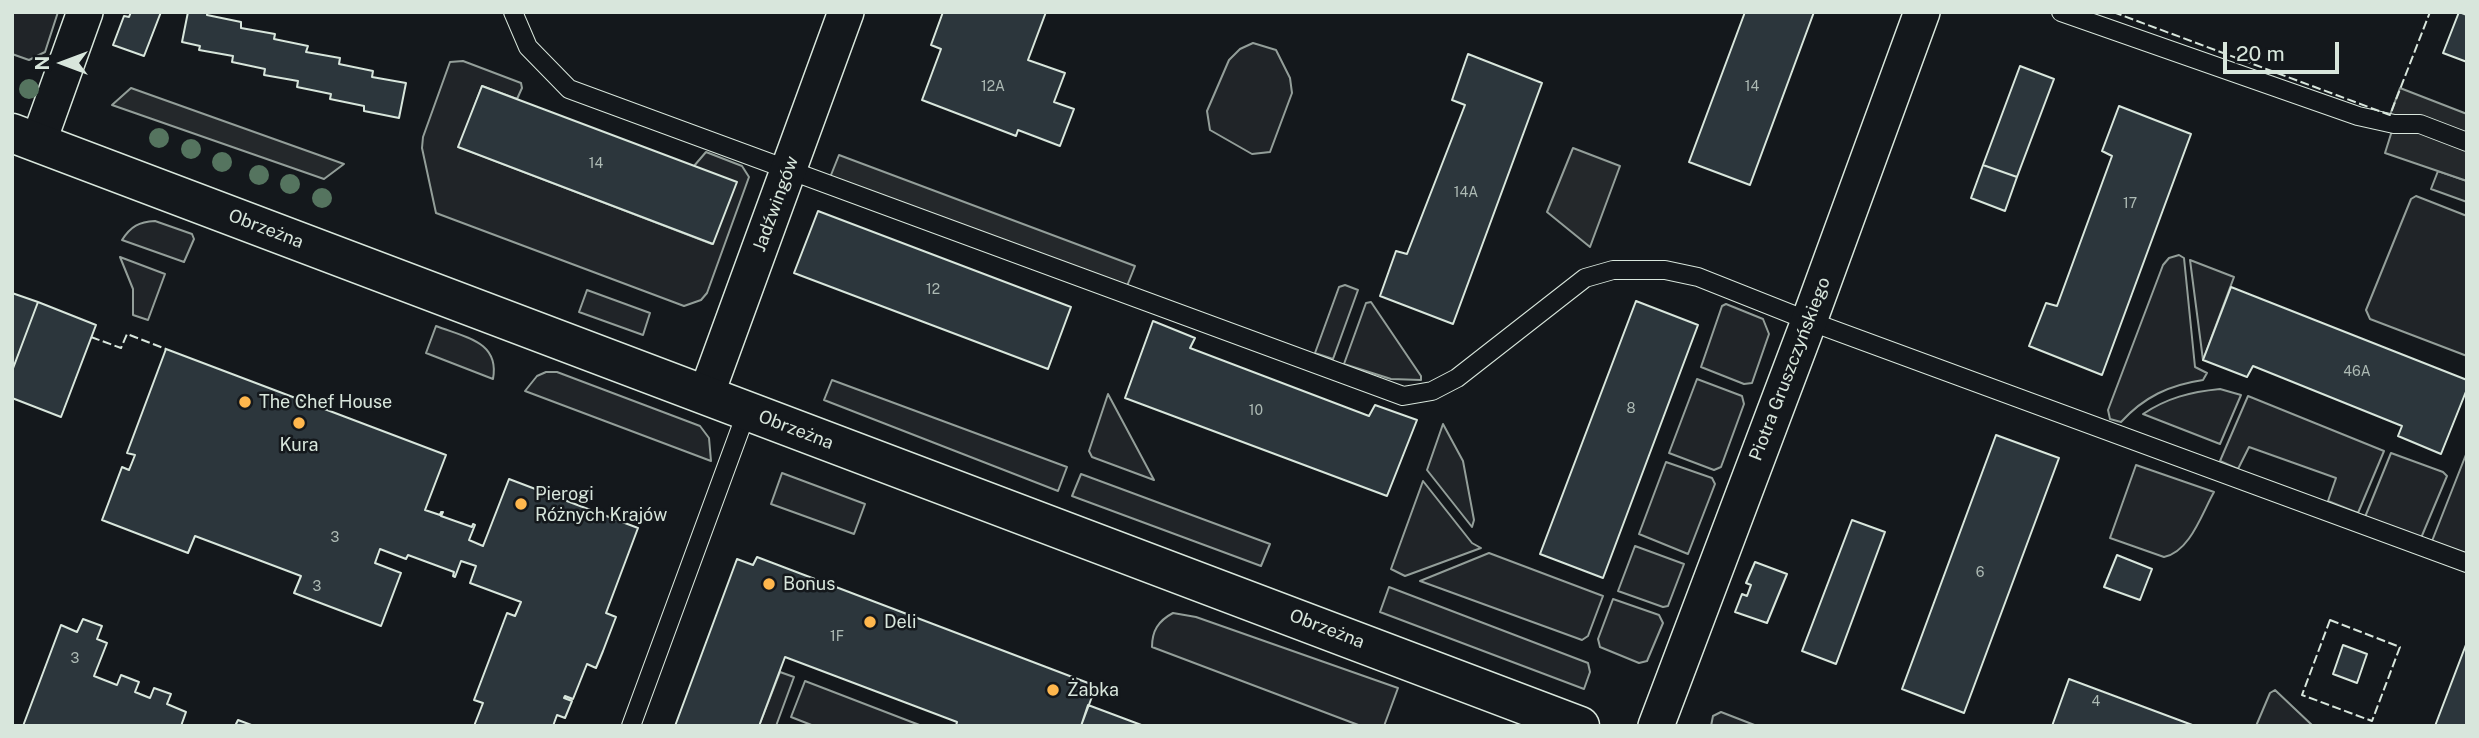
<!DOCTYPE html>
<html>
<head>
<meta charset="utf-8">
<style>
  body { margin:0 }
  #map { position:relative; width:2479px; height:738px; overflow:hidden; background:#14181c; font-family:"Public Sans",sans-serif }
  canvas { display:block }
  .frame { position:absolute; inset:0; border:14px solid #d8e6dc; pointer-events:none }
  .north { position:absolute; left:28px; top:28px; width:70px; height:70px; -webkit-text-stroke:5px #14181c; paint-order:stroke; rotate:270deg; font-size:19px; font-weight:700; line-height:28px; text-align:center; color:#d8e6dc }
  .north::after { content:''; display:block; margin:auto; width:24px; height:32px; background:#d8e6dc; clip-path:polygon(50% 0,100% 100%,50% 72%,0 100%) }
  .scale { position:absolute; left:2223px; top:42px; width:116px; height:32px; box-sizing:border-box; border:4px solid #d8e6dc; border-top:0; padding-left:9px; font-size:21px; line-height:24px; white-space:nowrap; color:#d8e6dc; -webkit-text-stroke:5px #14181c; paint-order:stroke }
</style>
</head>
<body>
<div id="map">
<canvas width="2479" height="738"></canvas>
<div class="frame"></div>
<div class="north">N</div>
<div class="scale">20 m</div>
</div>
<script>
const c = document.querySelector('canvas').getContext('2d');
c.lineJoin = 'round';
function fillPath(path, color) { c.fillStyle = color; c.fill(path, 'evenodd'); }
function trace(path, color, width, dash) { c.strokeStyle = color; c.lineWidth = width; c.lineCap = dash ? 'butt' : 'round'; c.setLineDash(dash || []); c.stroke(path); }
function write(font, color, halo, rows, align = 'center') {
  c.font = font + ' "Public Sans",sans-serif'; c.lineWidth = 5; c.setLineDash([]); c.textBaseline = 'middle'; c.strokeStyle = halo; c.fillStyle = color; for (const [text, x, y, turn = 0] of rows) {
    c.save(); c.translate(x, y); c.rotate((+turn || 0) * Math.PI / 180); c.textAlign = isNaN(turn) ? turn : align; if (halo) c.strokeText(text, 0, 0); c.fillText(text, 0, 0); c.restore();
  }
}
const green = new Path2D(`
  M12 12H58L45 52 29 60 12 54Z
  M1253 43 1276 50 1290 78 1292 93 1270 152 1252 154 1210 130 1207 111 1229 60 1240 49Z
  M463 61 521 83 522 88 517 99 482 86 459 147 712 244 694 166 706 152 742 166 749 177 707 293 701 300 684 306 436 213 422 148 423 137 450 62Z
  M2438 171 2467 181V202L2431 189Z
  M2416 196 2467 216V356L2370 319 2366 310 2411 199Z
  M155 221 192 234 194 239 184 262 122 240C131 226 139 222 155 221Z
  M2179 255 2184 258 2195 367 2207 373 2203 380C2169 385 2144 397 2121 422L2110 419 2108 410 2163 265 2169 258Z
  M120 257 165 274 148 320 133 315V289Z
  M2190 260 2234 277 2203 360Z
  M1345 285 1358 290 1333 359 1315 353 1339 287Z
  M587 290 650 313 643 335 579 312Z
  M1371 302 1421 376V380L1391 379 1344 364 1366 303Z
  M1726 304 1763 319 1769 334 1752 383 1744 384 1701 367 1722 306Z
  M436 326C464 337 500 341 493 379L426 353Z
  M546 372H557L700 426 709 438 711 461 525 391 537 376Z
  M1697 379 1742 396 1744 404 1721 467 1714 470 1669 453Z
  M832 380 1067 467 1058 491 824 400Z
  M2220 389 2241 395 2220 444 2143 414C2167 398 2190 392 2220 389Z
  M1108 394 1154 480 1092 457 1089 451Z
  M2248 396 2384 451 2358 513 2328 501 2336 478 2249 447 2238 469 2220 461Z
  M1443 424 1463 461 1474 520 1472 527 1427 470Z
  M2467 452V554L2432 541Z
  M2391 453 2443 472 2447 476 2421 538 2365 517Z
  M1666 462 1712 478 1715 484 1688 554 1639 534Z
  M2136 465 2214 492C2202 513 2190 552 2164 557L2110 538Z
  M782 473 865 504 854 534 771 504Z
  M1081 474 1270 544 1261 566 1072 496Z
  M1423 481 1472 543 1481 548 1405 576 1391 569Z
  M1635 546 1684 564 1668 606 1663 607 1618 591Z
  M1489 553 1603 596 1588 636 1582 640 1420 581Z
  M1389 587 1588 663 1590 672 1584 689 1380 612Z
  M1613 599 1659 615 1663 623 1647 661 1639 663 1600 647 1598 639Z
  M1173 613 1196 617 1398 688 1384 726H1361L1152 647C1152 631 1158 621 1173 613Z
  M780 672 794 677 776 726H759Z
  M805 681 922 726H814L791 717Z
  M2275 690 2313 726H2256L2270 693Z
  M1721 712 1757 726H1711L1713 716Z`);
fillPath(green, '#202428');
trace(green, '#939e99', 2);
const parking = new Path2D(`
  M131 88 344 164 324 179 112 105Z
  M2400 88 2467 114V181L2385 153 2396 118 2390 115Z
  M1573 148 1620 166 1590 247 1547 212Z
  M839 155 1135 266 1121 301 825 190Z`);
fillPath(parking, '#24282b');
trace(parking, '#939e99', 2);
const building = new Path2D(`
  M131 12H161L144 56 113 45 124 16 129 17Z
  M188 12H207V15L241 22V28L275 34 274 39 308 46 306 52 340 58 339 64 373 71 372 77 406 83 399 118 364 111V106L330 99 331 94 297 87 298 81 264 75 265 69 232 62 233 56 199 50 200 46 182 42Z
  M943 12H1046L1028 60 1065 73 1054 102 1074 109 1060 146 1018 130 1016 136 922 100 941 49 931 45Z
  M1745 12H1814L1750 185 1689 162Z
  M2459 12 2467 15V62L2443 53Z
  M1468 54 1542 83 1453 324 1380 296 1396 251 1407 254 1465 105 1452 100Z
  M2020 66 2054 79 2017 177 1983 165Z
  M482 86 737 182 713 244 458 147Z
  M2119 106 2191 134 2102 375 2029 346 2046 303 2057 306 2112 156 2102 151Z
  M1983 165 2017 177 2005 211 1971 198Z
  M818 211 1071 307 1048 369 794 273Z
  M2231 287 2467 380V389L2441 454 2398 436 2402 426 2253 366 2247 377 2203 360Z
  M12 293 38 302 12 371Z
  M1636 301 1698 325 1603 578 1540 554Z
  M38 302 96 325 61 417 12 398V371Z
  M1153 321 1195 338 1190 348 1369 416 1375 405 1417 420 1387 496 1125 398Z
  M166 349 446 455 425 510 440 515 441 512H443L441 516 472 527 473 524 475 525 469 540 483 546 509 479 638 528 606 613 616 617 603 651 596 668 587 664 573 699 565 696 564 698 572 701 565 718 557 715 553 726H474L483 703 474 700 507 613 515 616 521 602 470 583 476 566 461 561 455 577 453 576 454 572 408 555 406 559 380 549 375 563 401 573 381 626 294 593 301 576 195 536 188 553 102 520 122 467 129 470 135 455 127 453Z
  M1996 435 2059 458 1964 713 1902 689Z
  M1852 520 1885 532 1836 664 1802 651Z
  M2117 555 2152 569 2140 600 2104 587Z
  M757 557 1096 686 1081 726H956L957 722 785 657 759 726H675L737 559 753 565Z
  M1755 562 1787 574 1767 623 1735 612 1742 594 1747 596 1751 585 1746 583Z
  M83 619 102 626 97 639 107 643 94 676 117 685 121 675 139 682 135 692 150 698 154 688 171 694 167 704 186 712 181 726H23L61 625 77 632Z
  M2467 642V726H2435Z
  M2343 645 2367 654 2357 683 2333 674Z
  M2069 679 2195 726H2052Z
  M1088 705 1144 726H1081Z
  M238 720 254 726H235Z`);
fillPath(building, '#2c363c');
trace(building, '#d8e6dc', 2);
const service = new Path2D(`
  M513 12 528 47 569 89 1403 396 1432 391 1457 378 1585 278 1613 270H1665L1698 277 1809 321 2467 563
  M2061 12 2358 116 2394 124H2420L2467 142
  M631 726 747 411`);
const minor = new Path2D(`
  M38 143 85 12
  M706 395 846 12
  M1656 726 1809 321 1922 12`);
const tertiary = new Path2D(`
  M12 133 1580 726`);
trace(service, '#d8e6dc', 20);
trace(minor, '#d8e6dc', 38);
trace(tertiary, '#d8e6dc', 41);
trace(service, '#14181c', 18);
trace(minor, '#14181c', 35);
trace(tertiary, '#14181c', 38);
trace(new Path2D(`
  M2113 12 2390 115 2430 12
  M91 337 121 348 127 334 166 349
  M2330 620 2400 647 2372 721 2302 695Z`), '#d8e6dc', 2, [9, 3.5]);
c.fillStyle = '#55745f';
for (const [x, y] of [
  [29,89],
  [159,138],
  [191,149],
  [222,162],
  [259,175],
  [290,184],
  [322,198]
]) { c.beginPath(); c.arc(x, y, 10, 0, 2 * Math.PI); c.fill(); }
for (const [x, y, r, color] of [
  [245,402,7,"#ffb74d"],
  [299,423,7,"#ffb74d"],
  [521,504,7,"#ffb74d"],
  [769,584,7,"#ffb74d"],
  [870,622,7,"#ffb74d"],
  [1053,690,7,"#ffb74d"]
]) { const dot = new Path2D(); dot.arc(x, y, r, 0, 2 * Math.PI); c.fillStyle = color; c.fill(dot); trace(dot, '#14181c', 2.5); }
write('14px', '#adbab4', null, [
  ["12A",993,87],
  ["14",1752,87],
  ["14",596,164],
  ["14A",1466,193],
  ["17",2130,204],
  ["12",933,290],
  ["46A",2357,372],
  ["8",1631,409],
  ["10",1256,411],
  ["3",335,538],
  ["6",1980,573],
  ["3",317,587],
  ["1F",837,637],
  ["3",75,659],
  ["4",2096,702]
]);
write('18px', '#d8e6dc', '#14181c', [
  ["Jadźwingów",776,204,-70],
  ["Obrzeżna",266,229,21],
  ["Piotra Gruszczyńskiego",1790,369,-69],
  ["Obrzeżna",796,430,21],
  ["Obrzeżna",1327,629,21]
]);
write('18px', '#d8e6dc', '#14181c', [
  ["The Chef House",259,402],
  ["Kura",299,445,"center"],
  ["Pierogi",535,494],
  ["Różnych Krajów",535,515],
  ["Bonus",783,584],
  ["Deli",884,622],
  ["Żabka",1067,690]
], 'left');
</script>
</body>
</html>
